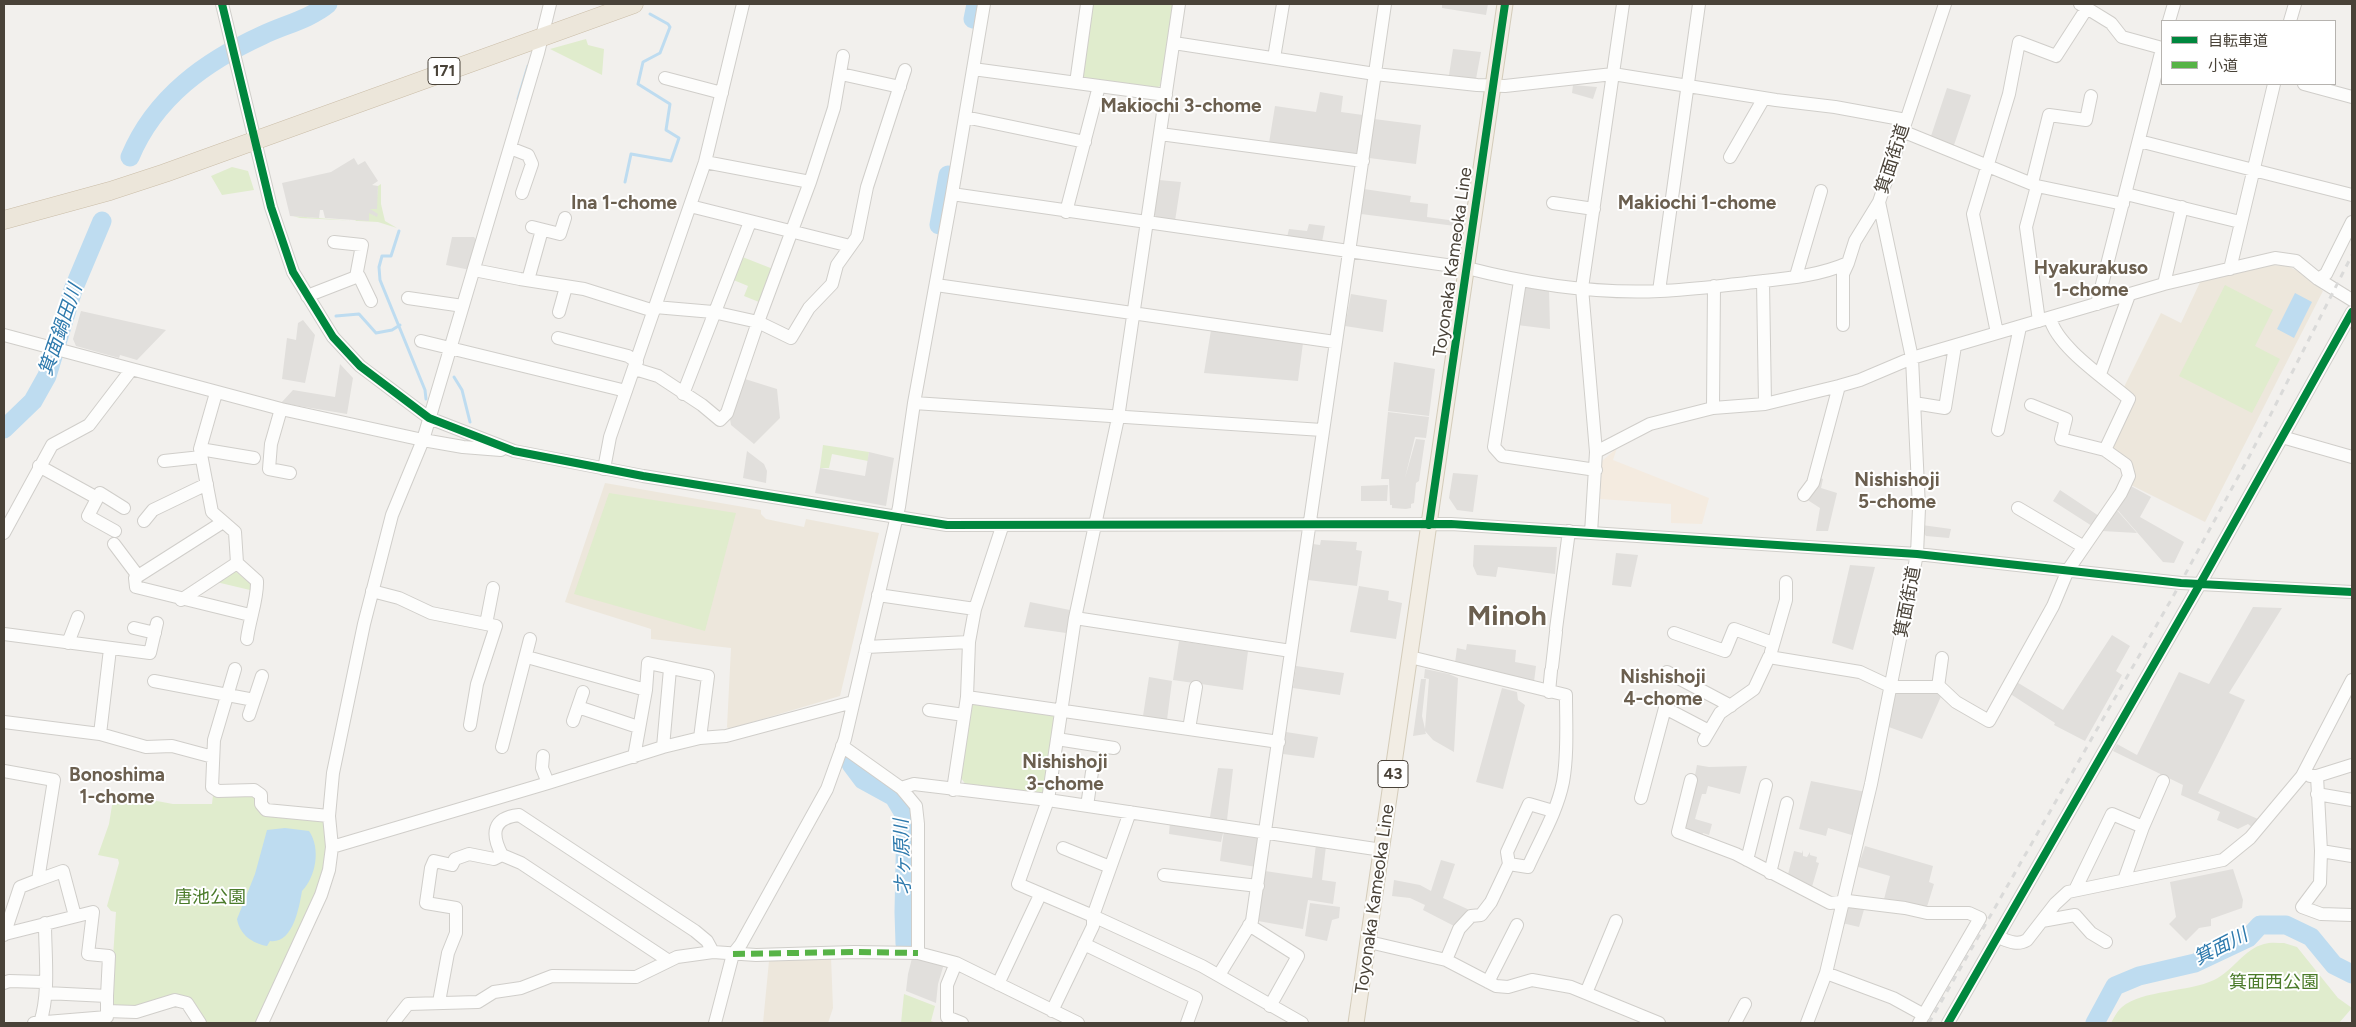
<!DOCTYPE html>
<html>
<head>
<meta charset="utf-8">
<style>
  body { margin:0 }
  #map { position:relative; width:2356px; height:1027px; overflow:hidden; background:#f2f0ed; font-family:Figtree,"Noto Sans JP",sans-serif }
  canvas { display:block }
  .frame { position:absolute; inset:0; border:5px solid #494238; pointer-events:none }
  .legend { position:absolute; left:2161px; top:20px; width:175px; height:65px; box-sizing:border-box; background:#fff; border:1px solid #b6b3af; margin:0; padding:6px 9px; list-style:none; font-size:15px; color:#494238 }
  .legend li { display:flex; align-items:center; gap:10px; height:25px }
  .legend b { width:25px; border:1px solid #b6b3af }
</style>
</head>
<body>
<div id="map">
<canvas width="2356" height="1027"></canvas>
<div class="frame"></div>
<ul class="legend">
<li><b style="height:6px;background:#00873e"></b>自転車道</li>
<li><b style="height:6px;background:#57b346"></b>小道</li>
</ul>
</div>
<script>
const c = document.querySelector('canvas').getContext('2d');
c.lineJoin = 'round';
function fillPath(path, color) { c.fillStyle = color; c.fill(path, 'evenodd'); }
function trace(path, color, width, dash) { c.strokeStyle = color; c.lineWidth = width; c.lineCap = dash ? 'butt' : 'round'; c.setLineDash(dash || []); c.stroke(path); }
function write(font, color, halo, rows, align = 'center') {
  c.font = font + ' Figtree,"Noto Sans JP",sans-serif'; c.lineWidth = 4; c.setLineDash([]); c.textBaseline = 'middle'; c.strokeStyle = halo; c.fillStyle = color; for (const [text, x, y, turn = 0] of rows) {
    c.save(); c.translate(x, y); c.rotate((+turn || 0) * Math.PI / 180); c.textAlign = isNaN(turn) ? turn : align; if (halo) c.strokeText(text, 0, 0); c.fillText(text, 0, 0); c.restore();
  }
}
fillPath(new Path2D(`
  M1617 448 1613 460 1709 498 1702 524 1671 523V504L1600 499 1602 461Z`), '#f4ebe0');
fillPath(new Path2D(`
  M2269 265 2288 266 2303 274 2323 291 2205 522 2131 485 2111 449 2135 397 2123 389 2161 313 2181 323 2202 278Z
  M605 483 761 510V514L766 519 804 527 806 519 879 533 840 696 729 729 727 727 731 648 651 639V629L565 602Z
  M831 957 833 1008 828 1023H763L769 961Z`), '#ede7dc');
fillPath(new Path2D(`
  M1092 4H1174L1160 86 1156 88 1083 79 1081 74Z
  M586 39 588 45 604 49 602 75 550 49Z
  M232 167 248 171 254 190 222 195 211 176Z
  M381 184V204L385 221 397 228 378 222 300 218 293 216 355 221 369 212 376 216 369 209H376L378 186Z
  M740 256 773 269 759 302 744 296 748 286 731 279Z
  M2225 285 2273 310 2255 346 2280 359 2252 413 2179 376Z
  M823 445 869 452 868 461 832 454 829 468H820Z
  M609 493 736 513 705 631 574 594Z
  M234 570 251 584 250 590 212 581Z
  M973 703 1050 713 1055 717 1043 792 1039 794 966 785 961 778 969 707Z
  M253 792 256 802 324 822 328 847 321 884 258 1023H207L193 1004 145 1005 115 1009 110 1002 116 912 111 911 107 906 119 863 118 859 98 855 109 824 114 793 173 804H212L213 795Z
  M2284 943 2297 947 2338 998 2352 1008 2339 1023H2111C2114 1018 2117 1011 2122 1007 2142 990 2189 992 2214 980 2233 971 2244 949 2264 944 2270 942 2278 943 2284 943Z
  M904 994 935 1006 931 1021 936 1023H901Z`), '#e0eccd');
fillPath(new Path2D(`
  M1442 4H1488L1486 15 1442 8Z
  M1453 49 1481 52 1476 79 1449 75Z
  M1573 85 1597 87 1593 99 1572 93Z
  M1947 88 1971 95 1953 148 1930 139Z
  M1320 92 1343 96 1341 112 1363 115 1357 153 1354 156 1269 143 1275 106 1316 112Z
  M1374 119 1421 125 1416 164 1369 158Z
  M354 158 358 165 365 161 378 181 372 185 378 186 377 209H370L378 214 377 217 369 213V221L325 218 323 210H320L319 218 290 216 282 183 331 172Z
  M1159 180 1181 182 1175 221 1158 219 1154 214Z
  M1364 189 1411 196 1410 202 1428 204 1427 217 1456 221 1455 226 1361 214Z
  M1309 224 1325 226 1322 242 1287 237 1289 229 1307 231Z
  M452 237H474L479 243 470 270 446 265Z
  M1528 285 1549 289 1550 329 1517 325 1523 290Z
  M1351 294 1387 300 1383 332 1345 326Z
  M81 311 166 330 137 360 120 355 119 358 76 346 73 339Z
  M303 320 315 335 305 383 282 379 287 338 296 340 298 323Z
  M1211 330 1303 343 1298 381 1204 373Z
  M1394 362 1435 369 1429 416 1388 411Z
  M340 364 353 378 347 414 281 403 293 390 335 397Z
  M745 379 777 389 780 418 754 444 731 425 730 419Z
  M1388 412 1429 417 1426 438 1415 437 1405 478 1416 439 1425 440 1419 481 1416 483 1414 503 1411 504V508L1406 509 1392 508V505H1390L1389 479H1381Z
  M747 451 764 464 767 471 766 483 743 478Z
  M869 452 894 458 886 506 815 493 820 468 865 476Z
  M1453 473 1478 475 1473 512 1457 510 1449 498Z
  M1818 477 1823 479 1821 488 1837 493 1828 531H1816L1820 508 1806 499Z
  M1388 485 1387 501H1361V486Z
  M2129 485 2151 497 2140 517 2184 542 2174 563 2163 562 2115 507Z
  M2060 490 2099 516 2092 526 2053 501Z
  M2115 508 2137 533 2102 531Z
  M1922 525 1951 529 1949 538 1926 536 1922 531Z
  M1321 540 1357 542 1356 550 1362 551 1357 586 1308 580 1313 544 1320 545Z
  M1474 545 1557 547 1555 574 1498 567 1496 577 1477 575 1473 566Z
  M1616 553 1638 555 1631 587 1612 585Z
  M1850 565 1875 567 1853 650 1832 643Z
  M1359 586 1389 591 1388 600 1402 603 1396 639 1350 632Z
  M1030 602 1070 610 1066 633 1024 627Z
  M2253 607 2282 608 2229 693 2245 700 2198 793 2258 819 2253 828 2248 824 2238 829 2217 820 2220 812 2181 795 2183 785 2113 751 2117 744 2137 755 2179 672 2209 684Z
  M2112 635 2130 646 2116 671 2122 675 2085 741 2054 725 2055 723 2012 695 2007 696 2015 681 2063 710Z
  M1179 641 1248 651 1243 690 1173 680Z
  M1467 644 1516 650 1515 662 1536 666 1534 682 1455 663 1457 648 1466 650Z
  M1296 666 1344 673 1340 695 1293 688Z
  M1425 669 1449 674 1458 678 1454 752 1433 740 1425 731 1426 734 1413 736 1421 679H1426L1422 716 1425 729 1429 679 1424 678Z
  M1149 677 1172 681 1167 720 1143 716Z
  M1502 688 1517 692 1518 700 1525 705 1503 789 1476 782Z
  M1894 689 1943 692 1922 739 1886 726Z
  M1286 732 1318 737 1314 758 1283 754Z
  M1697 765 1709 767 1747 766 1740 794 1708 786 1706 794H1702L1695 819 1712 824 1709 835 1703 833 1701 837 1688 831 1685 827Z
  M1218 768 1233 769 1227 820 1210 817Z
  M1811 781 1866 792 1855 836 1828 828 1826 836 1799 829Z
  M1170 822 1224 829 1221 842 1169 834Z
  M1224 830 1260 838 1256 867 1220 861Z
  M1316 844 1326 846 1322 880 1336 882 1333 904 1308 900 1303 929 1258 921 1265 871 1312 878Z
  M1865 846 1933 866 1929 882 1934 884 1926 910 1883 903 1890 876 1855 866 1857 860 1860 861Z
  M1803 850V856L1807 857 1810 852V855L1817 857 1816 862 1819 863 1811 890 1787 878 1794 851 1802 853Z
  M1441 860 1455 864 1443 898 1474 912 1456 927 1423 910 1425 905 1410 898 1392 896 1394 880 1420 885 1431 891Z
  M2233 869 2243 900 2242 908 2211 919V926L2199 928 2186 941 2169 924 2176 917 2170 882Z
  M1310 903 1340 907 1339 918 1332 920 1327 941 1305 936Z
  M1846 904 1865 906 1859 927 1842 923Z
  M912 958 944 964 938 984 936 1003 906 991 908 974Z`), '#e1dfdc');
fillPath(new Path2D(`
  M2295 293 2312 302 2294 338 2277 329Z
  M285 828 309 831C321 848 316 877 302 891 299 908 293 944 270 941L267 946C252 943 240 935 237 919L255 874 267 830Z`), '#bedcf0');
trace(new Path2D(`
  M518 99 528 66
  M625 182 631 154 671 161 679 138 666 130 670 104 638 84 643 62 660 53 670 27 668 24 650 14
  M399 231 391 256H382L379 267 380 280 425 390 426 399
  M336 316 359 314 376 333 392 330 400 325
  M454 377 462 390 470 422`), '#bedcf0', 3);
trace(new Path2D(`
  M973 19 976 4
  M130 157C155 97 206 61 263 35 284 25 310 19 328 4
  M939 225 948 175
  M4 429 33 401 47 376 73 290 102 221
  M851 764 863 780 894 797 906 817 904 912 905 944
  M2095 1023 2115 986 2139 976 2195 963 2248 938 2260 925H2286L2311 937 2334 965 2352 974`), '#bedcf0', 19);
const minor = new Path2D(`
  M222 4 271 207 293 272 333 337 360 366 429 418 514 451 643 476 947 525 1451 524 1917 554 2181 583 2352 592
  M1179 4 1118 418 1075 618 1048 800 1018 884 1093 916 1202 966 1302 1023
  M2080 4 2111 23 2122 37 2162 48
  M2169 21 2174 4
  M2290 21 2295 4
  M1174 43 1375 74 1477 85 1505 86 1613 74 1776 100 1835 107 1906 120
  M1274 58 1283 4
  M973 69 1166 95
  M841 74 900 87
  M665 78 722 93
  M1076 83 1087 4
  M2304 84 2352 97
  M965 117 1085 142
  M1902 131 2037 186 2123 204
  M1160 134 1363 161
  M2139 141 2352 195
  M510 148 528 155 532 164 522 193
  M1730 157 1764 98
  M705 162 810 182
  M2032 183 2049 115 2086 120 2091 96
  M2037 186 2026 227 2039 321
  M952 194 1467 268C1529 284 1595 294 1660 291 1689 290 1718 286 1747 283 1781 279 1816 277 1848 263L1855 241 1879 202
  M2126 194 2240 222
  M1553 203 1594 209
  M690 206 850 246
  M1066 212 1099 86
  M532 227 560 234 565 218
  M2230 269 2274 84
  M474 270 520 279 584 289 654 311
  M359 276 371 301
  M1796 276 1821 191
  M2318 279 2326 274 2352 222
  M528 280 542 230
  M1520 281 1494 447 1502 456 1596 470
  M1763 281 1765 404
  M2164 284 2182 207
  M936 285 1335 342
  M1659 291 1699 4
  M307 296 356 277 362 245 334 242
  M408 298 463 306
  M2097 304 2162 49
  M655 307 713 312 758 322 791 338 809 308 832 284 837 265 857 237 867 187 905 70
  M559 312 566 287
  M1843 325V274L1848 263
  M1997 333 1973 214 2009 94 2019 42 2056 56 2087 8
  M4 335 281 409 423 440 538 53 550 4
  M558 338 628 356 637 362
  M421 341 626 391
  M635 369 658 376 702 405 720 420 727 413 758 322 810 182 834 108 843 56
  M2100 374 2129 295
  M216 393 200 449 212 512 235 532 237 563 257 581C258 598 249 621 247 639
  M683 394 750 222
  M914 403 1322 430
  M1914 403 1945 408 1955 346
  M2031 405 2066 419 2061 439 2105 450
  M1713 408 1714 286
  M281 409 271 444 269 469 290 473
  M1998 430 2020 327
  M2282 437 2352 457
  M200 449 254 458
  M1596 452 1650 424 1713 408 1765 404 1839 386 1860 380 1912 358 2164 284 2275 258 2296 261 2318 279 2352 300
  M164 461 201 457
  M39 466 97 498
  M604 469 610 437 705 162 743 4
  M1804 495 1813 483 1839 386
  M2018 508 2084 547
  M144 521 153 510 207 484
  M223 522 135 578 136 587 250 615
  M115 531 88 516 100 493 124 508
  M4 533 52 445 89 425 131 370
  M1591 533 1596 452 1582 288 1623 4
  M114 544 138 576
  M372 591 399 598 431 613 496 626 477 684 470 725
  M878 595 975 609
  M181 600 237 563
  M1075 618 1291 651
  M486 624 493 588
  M134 628 155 633
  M1556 629 1569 531
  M1674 633 1725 651 1734 629 1773 643
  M4 634 150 653 157 623
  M68 643 78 617
  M866 647 969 642
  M1771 652 1786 600V582
  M527 657 646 690
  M1410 657 1566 695C1566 724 1568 754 1563 782 1557 812 1540 840 1528 867L1509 864 1491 902 1481 915 1471 916 1459 929 1446 960
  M1552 667 1556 632
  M235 669 214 740 212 787 218 791 254 790 261 795V804L266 810 329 816
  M1667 672 1731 706
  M154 681 254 700
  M1938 687 1942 658
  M1549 692 1551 671
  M967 697 1279 742
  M578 707 638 727
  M929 710 964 715
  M249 715 262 676
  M573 721 583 692
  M4 722 100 734 146 747 172 746 213 757
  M1189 729 1196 687
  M100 734 110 649
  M1057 739 1114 748
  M1704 740 1720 713 1754 689 1769 657 1860 672 1892 687H1940L1956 702 1989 721 2053 606 2068 570 2121 493 2129 476 2126 465 2105 450 2129 399C2106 379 2057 347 2050 318
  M842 746 901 788 916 806 918 824V953
  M502 747 530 639
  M663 747 670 669
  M543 756 542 768 548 783
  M634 757 646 690 648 663 708 676 700 738
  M4 771 54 780 38 880 63 871 75 916
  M2310 776H2317L2352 765
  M2317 776 2321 851 2320 883 2302 907 2321 914 2352 915
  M1691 780 1678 832 1736 854 1830 903 1848 901 1905 908 1927 913H1969L1980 918 1919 1023
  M901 788 914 784 1048 800 1382 850
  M953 790 967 697 969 642 975 609 1002 527
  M2317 794 2352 800
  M1641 798 1665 708 1709 731
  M1087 806 1092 772
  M332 847 548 783 663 747 700 738 726 736 853 702
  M1063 848 1110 867
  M2321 851 2352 856
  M1747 860 1766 785
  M1509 864 1507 852 1529 804 1553 811
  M1770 873 1787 803
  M1164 875 1258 886
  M2124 880 2143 827 2163 781
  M2075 890 2112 814 2143 827
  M2042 921 2075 915 2091 933 2106 942
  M1249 925 1298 956 1270 1006
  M5 934 93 912 88 954 109 956 107 996
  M4 935 20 887 38 880
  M1998 937C2008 941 2017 946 2027 940L2055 904 2068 892 2223 860 2250 838 2302 776 2352 680
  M1369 942 1446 960 1496 986 1508 987 1532 980 1571 987 1659 1023
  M1084 944 1196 998 1187 1023
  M669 961 521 863 502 855C491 834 492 818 519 815L695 931 707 941 713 952
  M956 963 947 985V1017L962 1023
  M1826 973 1893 998 1924 1015
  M1219 975 1252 921 1385 4
  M1488 982 1517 925
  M4 983 9 981 44 982
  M998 984 1040 895
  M1586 993 1616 921
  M439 1002 448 953 456 933V908L426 903 431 868 434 861 452 865 455 859 469 854 494 859 502 855
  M107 1011 136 1012 175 1000 187 1003 200 1023
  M1052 1011 1093 926V916L1130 812
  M34 1023 107 1017V996L46 993
  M40 1023C50 992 45 955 45 923
  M262 1023 321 895 329 870 332 847 329 816 333 773 364 624 392 515 423 440 463 447 501 450
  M393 1023 408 1004 478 1002 494 992 521 988 552 976 636 977 677 957 713 952 756 955 854 952 918 953 956 963 1078 1023
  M715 1023 733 954 741 944 827 789 845 739 899 507 914 403 952 194 984 4
  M1735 1023 1745 1004
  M1807 1023 1826 973 1871 784 1917 554 1919 508 1912 358 1879 202 1945 4
  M1948 1023 2200 584 2352 312`);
const major = new Path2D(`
  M1356 1023 1505 4`);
const highway = new Path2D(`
  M4 220 110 191 165 173 634 4`);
trace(minor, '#d0ceca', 14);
trace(major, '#d4ccba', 17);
trace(highway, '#cabda8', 19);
trace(minor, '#fdfdfc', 12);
trace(major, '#f2ede4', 15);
trace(highway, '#ece6da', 18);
trace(new Path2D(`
  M1929 1023 2175 593 2249 457 2352 255`), '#dadad9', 3, [6, 6]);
trace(new Path2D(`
  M733 954 854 952 918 953`), '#57b346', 6, [12, 6]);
trace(new Path2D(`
  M222 4 271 207 293 272 333 337 360 366 429 418 514 451 643 476 947 525 1451 524 1917 554 2181 583 2352 592
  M1429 525 1505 4
  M1948 1023 2200 584 2352 312`), '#00873e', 8);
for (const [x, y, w] of [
  [444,71,32],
  [1393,774,30]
]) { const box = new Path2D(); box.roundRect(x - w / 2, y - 13.5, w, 27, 4); c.fillStyle = '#fff'; c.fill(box); trace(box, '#494238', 1); }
write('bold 16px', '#494238', null, [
  ["171",444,71],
  ["43",1393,774]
]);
write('18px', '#494238', '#fff', [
  ["箕面街道",1893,159,-72],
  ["Toyonaka Kameoka Line",1453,262,-82],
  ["箕面街道",1908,602,-79],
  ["Toyonaka Kameoka Line",1375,899,-82]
]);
write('18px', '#4b7b2a', '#fff', [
  ["唐池公園",210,898],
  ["箕面西公園",2274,983]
]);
write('bold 19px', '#6b5f4f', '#fff', [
  ["Makiochi 3-chome",1181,106],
  ["Ina 1-chome",624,203],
  ["Makiochi 1-chome",1697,203],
  ["Hyakurakuso",2091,268],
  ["1-chome",2091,290],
  ["Nishishoji",1897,480],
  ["5-chome",1897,502],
  ["Nishishoji",1663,677],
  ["4-chome",1663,699],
  ["Nishishoji",1065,762],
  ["3-chome",1065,784],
  ["Bonoshima",117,775],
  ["1-chome",117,797]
]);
write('italic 19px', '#2e7aad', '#fff', [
  ["箕面鍋田川",61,330,-71],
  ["才ヶ原川",903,857,-92],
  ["箕面川",2221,947,-27]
]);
write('bold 28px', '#6b5f4f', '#fff', [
  ["Minoh",1507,617]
]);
</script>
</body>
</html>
